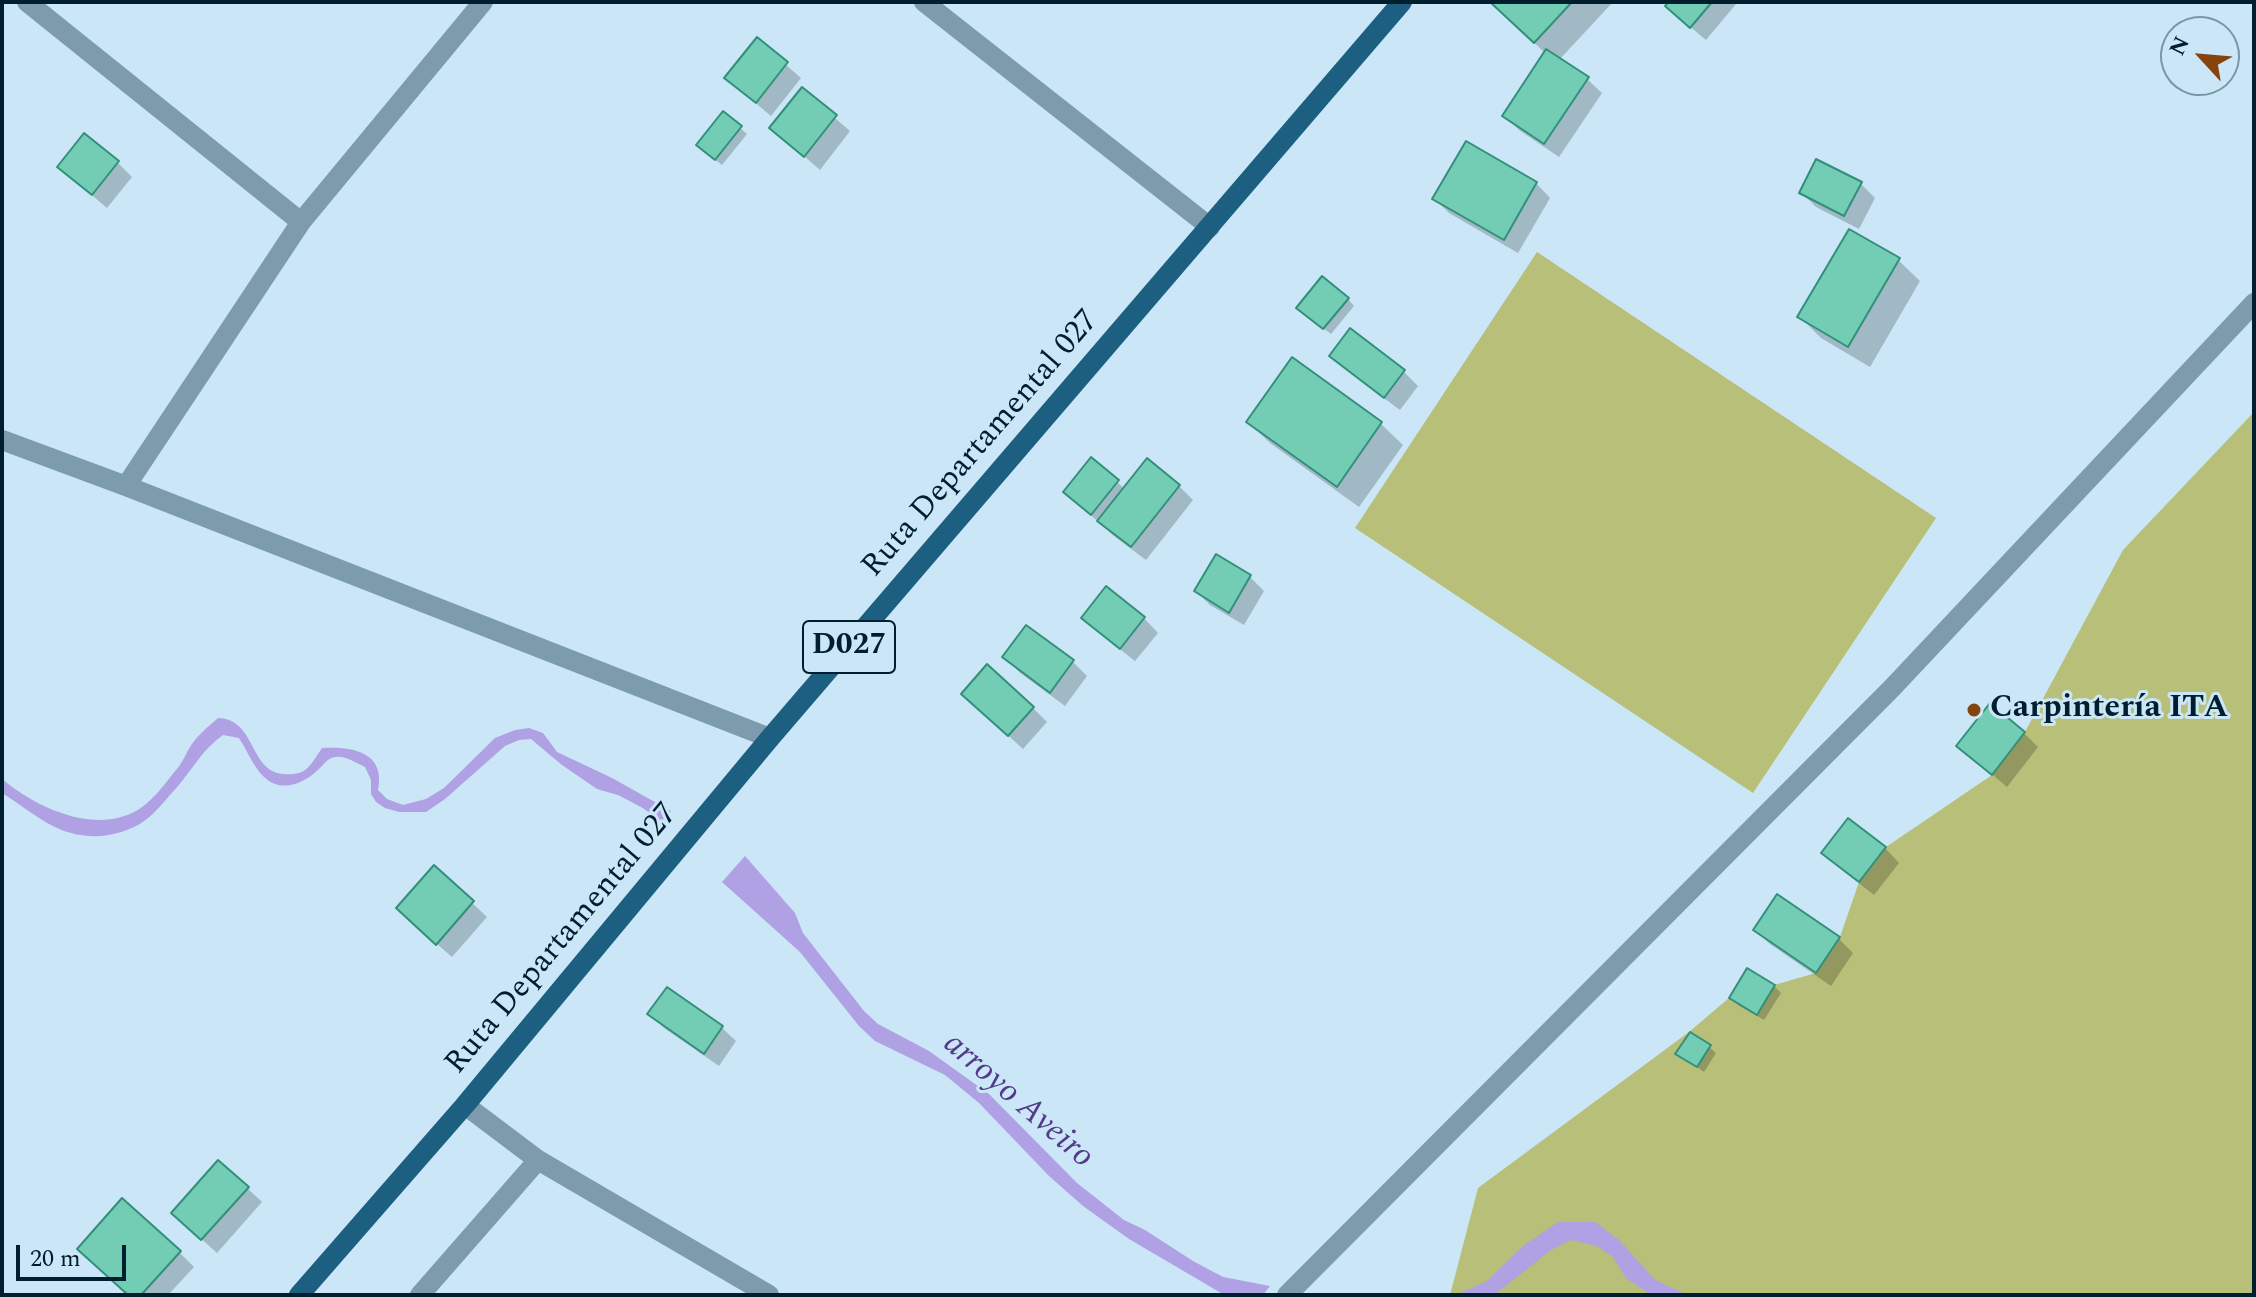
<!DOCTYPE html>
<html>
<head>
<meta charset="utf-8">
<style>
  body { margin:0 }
  #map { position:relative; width:2256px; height:1297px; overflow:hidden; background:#cae6f7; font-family:Spectral,serif }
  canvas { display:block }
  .frame { position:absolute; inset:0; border:4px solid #001f2e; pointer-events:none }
  .north { position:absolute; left:2160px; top:16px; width:80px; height:80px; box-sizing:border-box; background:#cae6f7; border:2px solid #7996a7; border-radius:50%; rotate:296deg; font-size:22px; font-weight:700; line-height:32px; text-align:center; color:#001f2e }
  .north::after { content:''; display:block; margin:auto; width:28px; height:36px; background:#85440d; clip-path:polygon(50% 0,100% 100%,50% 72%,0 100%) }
  .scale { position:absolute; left:16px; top:1245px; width:110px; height:36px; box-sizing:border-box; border:4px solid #001f2e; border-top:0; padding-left:10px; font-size:24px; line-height:28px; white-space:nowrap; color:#001f2e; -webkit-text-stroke:6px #cae6f7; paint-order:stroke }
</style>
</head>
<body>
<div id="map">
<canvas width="2256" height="1297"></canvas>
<div class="frame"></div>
<div class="north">N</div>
<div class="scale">20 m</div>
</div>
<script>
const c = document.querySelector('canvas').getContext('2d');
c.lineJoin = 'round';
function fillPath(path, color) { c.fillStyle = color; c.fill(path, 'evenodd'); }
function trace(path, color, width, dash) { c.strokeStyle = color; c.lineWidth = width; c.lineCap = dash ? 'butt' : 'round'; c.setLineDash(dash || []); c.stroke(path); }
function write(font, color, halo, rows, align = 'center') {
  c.font = font + ' Spectral,serif'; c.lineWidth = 6; c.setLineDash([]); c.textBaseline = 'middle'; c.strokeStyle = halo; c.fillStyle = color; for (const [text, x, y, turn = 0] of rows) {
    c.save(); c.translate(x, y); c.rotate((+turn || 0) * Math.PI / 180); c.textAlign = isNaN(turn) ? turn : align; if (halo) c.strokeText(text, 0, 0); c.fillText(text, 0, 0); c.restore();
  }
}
fillPath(new Path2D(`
  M1537 252 1936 518 1753 793 1355 528Z
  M2254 412V1295H1450L1478 1188 1689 1032 1729 998 1816 973 1840 937 1859 882 1886 847 1992 775 2025 732 2123 550Z`), '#b7bf78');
fillPath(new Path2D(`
  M218 718C256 719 249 771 283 774 307 776 309 767 322 748 352 746 386 752 378 790L387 799 403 805 426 799 444 788 495 738 515 730 529 728 543 733 557 752 612 778 671 811 662 821 641 807 618 795 597 789 562 765 531 739 519 740 505 746 445 799 426 812H399L385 808 376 802 371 794V780L365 767C357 763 344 755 335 757 328 758 324 764 320 768 304 784 280 794 263 776 253 766 247 750 239 738L223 735C204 748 193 768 178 786 166 799 154 816 138 825 110 840 77 840 49 824 33 815 18 803 2 793V779C34 806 90 833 132 813 150 805 164 785 176 770 183 763 186 752 192 744 199 734 209 726 218 718Z
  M745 856 795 913 803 933 864 1011 878 1024 929 1051 989 1094 1077 1183 1124 1220 1145 1230 1193 1261 1223 1277 1270 1286 1263 1295 1221 1293 1129 1239 1083 1206 1049 1176 979 1103 945 1075 875 1041 859 1026 800 952 722 882Z
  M1558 1222H1595L1619 1240 1655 1280 1688 1295H1651L1626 1278 1613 1257 1597 1246 1571 1240 1551 1250 1494 1295H1456L1487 1281 1523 1246Z`), '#b0a0e4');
fillPath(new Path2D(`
  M1492 2H1613L1559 60 1587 79 1602 93 1559 157 1519 130 1504 115 1545 53Z
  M1671 2H1734L1736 4 1706 40 1682 20Z
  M757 40 801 78 771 116 726 78Z
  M802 90 850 131 820 170 772 128Z
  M740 128 747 134 722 165 705 152Z
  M118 163 132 177 107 208 59 167Z
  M1536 183 1550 198 1518 253 1449 213 1435 199Z
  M1861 184 1875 198 1859 229 1816 207 1801 192Z
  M1898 260 1920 281 1870 367 1821 338 1800 317Z
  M1348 299 1354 306 1331 334 1306 315Z
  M1350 331 1404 372 1418 386 1400 410 1346 370 1332 356Z
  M1292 360 1381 424 1403 445 1359 507 1270 443 1248 422Z
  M1091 460 1125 489 1179 486 1193 500 1146 560 1114 536 1065 492Z
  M1250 577 1264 591 1244 625 1210 605 1196 591Z
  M1083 618H1144L1158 633 1135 661 1098 632Z
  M1026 628 1073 662 1087 676 1065 706 1019 672 1005 657Z
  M978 708H1033L1047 722 1023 749Z
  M2024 733 2038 747 2007 787 1959 746Z
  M1849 821 1885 848 1899 863 1874 895 1838 867 1824 853Z
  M435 868 487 917 452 957 413 923Z
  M1778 897 1839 939 1853 953 1831 986 1770 944 1755 930Z
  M1774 986 1781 993 1764 1020 1738 1005 1731 998Z
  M650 1014 721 1027 736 1041 719 1066 664 1028Z
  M1709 1047 1716 1053 1704 1072 1678 1053Z
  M247 1188 262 1202 217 1253 188 1227Z
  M180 1253 194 1267 168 1295H129Z`), '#0003');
const building = new Path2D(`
  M1490 2H1572L1534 43Z
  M1668 2H1712L1690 28 1665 6Z
  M757 37 788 62 756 103 724 78Z
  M1546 49 1589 77 1544 144 1502 116Z
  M802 87 837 115 804 157 769 128Z
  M723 111 742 126 715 160 696 145Z
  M84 133 119 161 92 195 57 167Z
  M1466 141 1537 182 1504 240 1432 199Z
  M1816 159 1862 182 1844 216 1799 193Z
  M1849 229 1900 258 1848 347 1797 317Z
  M1322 276 1349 298 1323 329 1296 308Z
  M1350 328 1405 370 1384 398 1329 356Z
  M1292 357 1382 422 1337 487 1246 422Z
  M1091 457 1119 480 1091 515 1063 492Z
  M1147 458 1180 485 1131 547 1097 521Z
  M1216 554 1251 575 1229 613 1194 591Z
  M1106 586 1145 617 1120 649 1081 618Z
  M1026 625 1074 660 1050 693 1002 657Z
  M987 664 1034 707 1008 736 961 694Z
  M1990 703 2025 732 1992 775 1956 746Z
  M1848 818 1886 847 1859 882 1821 853Z
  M434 865 474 901 436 945 396 908Z
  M1777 894 1840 937 1816 973 1753 930Z
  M1747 968 1775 985 1757 1015 1729 998Z
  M667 987 723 1026 704 1054 647 1014Z
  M1690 1032 1711 1045 1697 1067 1675 1054Z
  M218 1160 249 1187 201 1240 171 1213Z
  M122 1198 181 1251 141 1295H128L77 1249Z`);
fillPath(building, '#73ccb4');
trace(building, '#328f7a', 2);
trace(new Path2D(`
  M27 2 301 222
  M924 2 1210 227
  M2 440 126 486 770 738
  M126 486 301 222 483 2
  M465 1105 538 1160 769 1295
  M420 1295 538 1160
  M1287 1295 1892 688 2254 303`), '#7c9bad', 20);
trace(new Path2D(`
  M299 1295 465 1105 770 738 1402 2`), '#1d5f80', 20);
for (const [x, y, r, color] of [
  [1974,710,8,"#85440d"]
]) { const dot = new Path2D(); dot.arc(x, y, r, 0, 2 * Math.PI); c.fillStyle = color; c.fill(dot); trace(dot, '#cae6f7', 3); }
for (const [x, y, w] of [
  [849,647,92]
]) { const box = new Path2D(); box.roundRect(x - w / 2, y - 26, w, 52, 6); c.fillStyle = '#cae6f7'; c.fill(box); trace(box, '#001f2e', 2); }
write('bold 30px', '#001f2e', null, [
  ["D027",849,647]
]);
write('32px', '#001f2e', '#cae6f7', [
  ["Ruta Departamental 027",982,445,-49],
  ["Ruta Departamental 027",563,940,-50]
]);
write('bold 32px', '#001f2e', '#cae6f7', [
  ["Carpintería ITA",1990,710]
], 'left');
write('italic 34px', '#533a8a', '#cae6f7', [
  ["arroyo Aveiro",1017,1102,41]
]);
</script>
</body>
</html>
